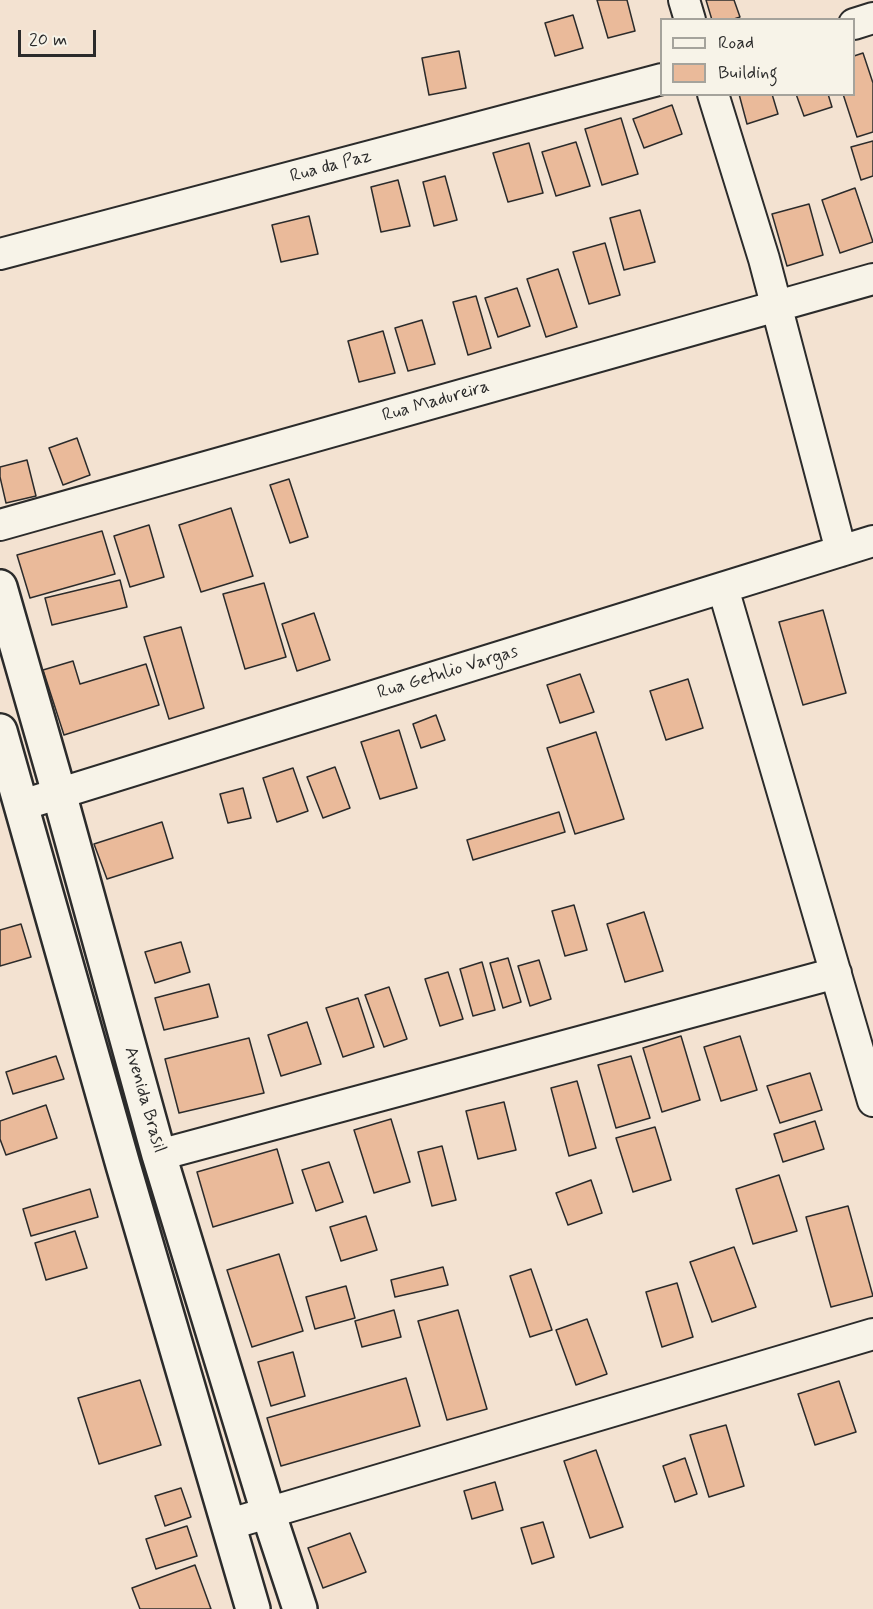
<!DOCTYPE html>
<html>
<head>
<meta charset="utf-8">
<style>
  body { margin:0 }
  #map { position:relative; width:873px; height:1609px; overflow:hidden; background:#f3e2d1; font-family:Mynerve,sans-serif }
  canvas { display:block }
  .legend { position:absolute; left:660px; top:18px; width:195px; height:78px; box-sizing:border-box; background:#f7f3e8; border:2px solid #a5a39c; margin:0; padding:8px 10px; list-style:none; font-size:18px; color:#2b2b2b }
  .legend li { display:flex; align-items:center; gap:12px; height:30px }
  .legend b { width:30px; border:2px solid #a5a39c }
  .scale { position:absolute; left:18px; top:30px; width:78px; height:27px; box-sizing:border-box; border:3px solid #2b2b2b; border-top:0; padding-left:8px; font-size:18px; line-height:21px; white-space:nowrap; color:#2b2b2b; -webkit-text-stroke:4px #f7f3e8; paint-order:stroke }
</style>
</head>
<body>
<div id="map">
<canvas width="873" height="1609"></canvas>
<ul class="legend">
<li><b style="height:8px;background:#f7f3e8"></b>Road</li>
<li><b style="height:16px;background:#eaba9a"></b>Building</li>
</ul>
<div class="scale">20 m</div>
</div>
<script>
const c = document.querySelector('canvas').getContext('2d');
c.lineJoin = 'round';
function fillPath(path, color) { c.fillStyle = color; c.fill(path, 'evenodd'); }
function trace(path, color, width, dash) { c.strokeStyle = color; c.lineWidth = width; c.lineCap = dash ? 'butt' : 'round'; c.setLineDash(dash || []); c.stroke(path); }
function write(font, color, halo, rows, align = 'center') {
  c.font = font + ' Mynerve,sans-serif'; c.lineWidth = 4.5; c.setLineDash([]); c.textBaseline = 'middle'; c.strokeStyle = halo; c.fillStyle = color; for (const [text, x, y, turn = 0] of rows) {
    c.save(); c.translate(x, y); c.rotate((+turn || 0) * Math.PI / 180); c.textAlign = isNaN(turn) ? turn : align; if (halo) c.strokeText(text, 0, 0); c.fillText(text, 0, 0); c.restore();
  }
}
const building = new Path2D(`
  M597 0H627L635 31 608 38Z
  M706 0H734L740 17 731 20H712Z
  M573 15 583 48 555 56 545 23Z
  M459 51 466 88 429 95 422 58Z
  M863 53 873 83V132L857 137 843 94H854V56Z
  M739 94H772L778 114 747 124Z
  M796 94H828L832 107 804 116Z
  M672 105 682 134 644 148 633 119Z
  M621 118 638 174 602 185 585 129Z
  M873 141V176L861 180 851 147Z
  M576 142 590 186 556 196 542 152Z
  M529 143 543 193 508 202 493 153Z
  M445 176 457 220 434 226 423 182Z
  M398 180 410 226 381 232 371 187Z
  M855 188 873 242 840 253 822 200Z
  M809 204 823 255 787 266 772 214Z
  M640 210 655 262 624 270 610 218Z
  M309 216 318 254 281 262 272 225Z
  M605 243 620 295 589 304 573 252Z
  M558 269 577 327 546 337 527 279Z
  M517 288 530 326 498 337 485 298Z
  M476 296 491 348 468 355 453 302Z
  M422 320 435 364 408 371 395 328Z
  M383 331 395 373 359 382 348 341Z
  M77 438 90 475 63 485 49 448Z
  M27 460 36 496 6 503 0 477V467Z
  M289 479 308 537 290 543 270 485Z
  M231 508 253 576 201 592 179 525Z
  M149 525 164 577 130 587 114 536Z
  M102 531 115 574 30 598 17 555Z
  M120 580 127 607 52 625 45 598Z
  M264 583 286 657 245 669 223 594Z
  M823 610 846 693 803 705 779 622Z
  M314 613 330 660 297 671 282 624Z
  M181 627 204 708 169 719 144 637Z
  M73 661 80 684 146 664 159 705 64 735 43 670Z
  M580 674 594 712 560 723 547 685Z
  M688 679 703 728 666 740 650 691Z
  M436 715 445 740 421 748 413 724Z
  M399 730 417 788 380 799 361 742Z
  M596 732 624 819 575 834 547 748Z
  M335 767 350 808 323 818 307 777Z
  M293 768 308 811 277 822 263 778Z
  M243 788 251 818 228 823 220 794Z
  M559 812 565 832 473 860 467 840Z
  M162 822 173 858 107 879 94 844Z
  M574 905 587 950 565 956 552 911Z
  M644 912 663 971 625 982 607 924Z
  M21 924 31 957 0 966V930Z
  M181 942 190 972 155 983 145 952Z
  M508 958 521 1002 503 1008 490 963Z
  M539 960 551 999 530 1006 518 966Z
  M482 962 495 1010 473 1016 460 969Z
  M448 972 463 1019 440 1026 425 979Z
  M209 984 218 1017 164 1030 155 998Z
  M389 987 407 1039 384 1047 365 995Z
  M358 998 374 1047 343 1057 326 1008Z
  M307 1022 321 1064 281 1076 268 1035Z
  M681 1036 700 1100 662 1112 643 1048Z
  M740 1036 757 1090 721 1101 704 1047Z
  M249 1038 264 1093 179 1113 165 1059Z
  M56 1056 64 1079 13 1094 6 1072Z
  M631 1056 650 1118 616 1128 598 1065Z
  M810 1073 822 1110 780 1123 767 1086Z
  M577 1081 596 1148 569 1156 551 1088Z
  M504 1102 516 1150 478 1159 466 1111Z
  M46 1105 57 1138 6 1155 0 1139V1121Z
  M391 1119 410 1182 374 1193 354 1130Z
  M815 1121 824 1149 783 1162 774 1134Z
  M655 1127 671 1180 633 1192 616 1138Z
  M442 1146 456 1200 432 1206 418 1152Z
  M277 1149 293 1203 213 1227 197 1172Z
  M329 1162 343 1202 316 1211 302 1170Z
  M779 1175 797 1231 753 1244 736 1189Z
  M591 1180 602 1213 568 1225 556 1193Z
  M90 1189 98 1217 31 1236 23 1209Z
  M848 1206 873 1296 831 1307 806 1217Z
  M366 1216 377 1250 341 1261 330 1227Z
  M75 1231 87 1268 46 1280 35 1243Z
  M734 1247 756 1307 712 1322 690 1262Z
  M279 1254 303 1331 252 1347 227 1270Z
  M443 1267 448 1285 395 1297 391 1280Z
  M531 1269 552 1330 530 1337 510 1276Z
  M677 1283 693 1337 662 1347 646 1292Z
  M346 1286 355 1318 315 1329 306 1297Z
  M394 1310 401 1337 362 1347 355 1321Z
  M458 1310 487 1409 447 1420 418 1321Z
  M587 1319 607 1374 576 1385 556 1330Z
  M293 1352 305 1396 271 1406 258 1362Z
  M406 1378 420 1426 281 1466 267 1418Z
  M140 1380 161 1445 99 1464 78 1398Z
  M839 1381 856 1432 815 1445 798 1394Z
  M726 1425 744 1486 709 1497 690 1435Z
  M596 1450 623 1527 590 1538 564 1461Z
  M685 1458 697 1494 675 1502 663 1466Z
  M495 1482 503 1510 472 1519 464 1491Z
  M181 1488 191 1517 165 1526 155 1496Z
  M543 1522 554 1557 532 1564 521 1528Z
  M187 1526 197 1556 156 1569 146 1539Z
  M350 1533 366 1572 323 1588 308 1548Z
  M195 1565 211 1609H140L132 1588Z`);
fillPath(building, '#eaba9a');
trace(building, '#2b2b2b', 1.5);
const street = new Path2D(`
  M684 0 690 20
  M854 24 873 18
  M713 94 764 259 841 551
  M0 254 662 79
  M0 525 873 279
  M723 588 873 1101
  M22 805 873 541
  M159 1155 836 973
  M230 1524 873 1334`);
const secondary = new Path2D(`
  M0 587 59 793 159 1155 268 1512 300 1609
  M0 731 123 1165 253 1609`);
trace(street, '#2b2b2b', 34);
trace(secondary, '#2b2b2b', 38);
trace(street, '#f7f3e8', 30);
trace(secondary, '#f7f3e8', 33);
write('18px', '#2b2b2b', '#f7f3e8', [
  ["Rua da Paz",331,167,-15],
  ["Rua Madureira",436,402,-16],
  ["Rua Getulio Vargas",448,673,-17],
  ["Avenida Brasil",144,1100,74]
]);
</script>
</body>
</html>
